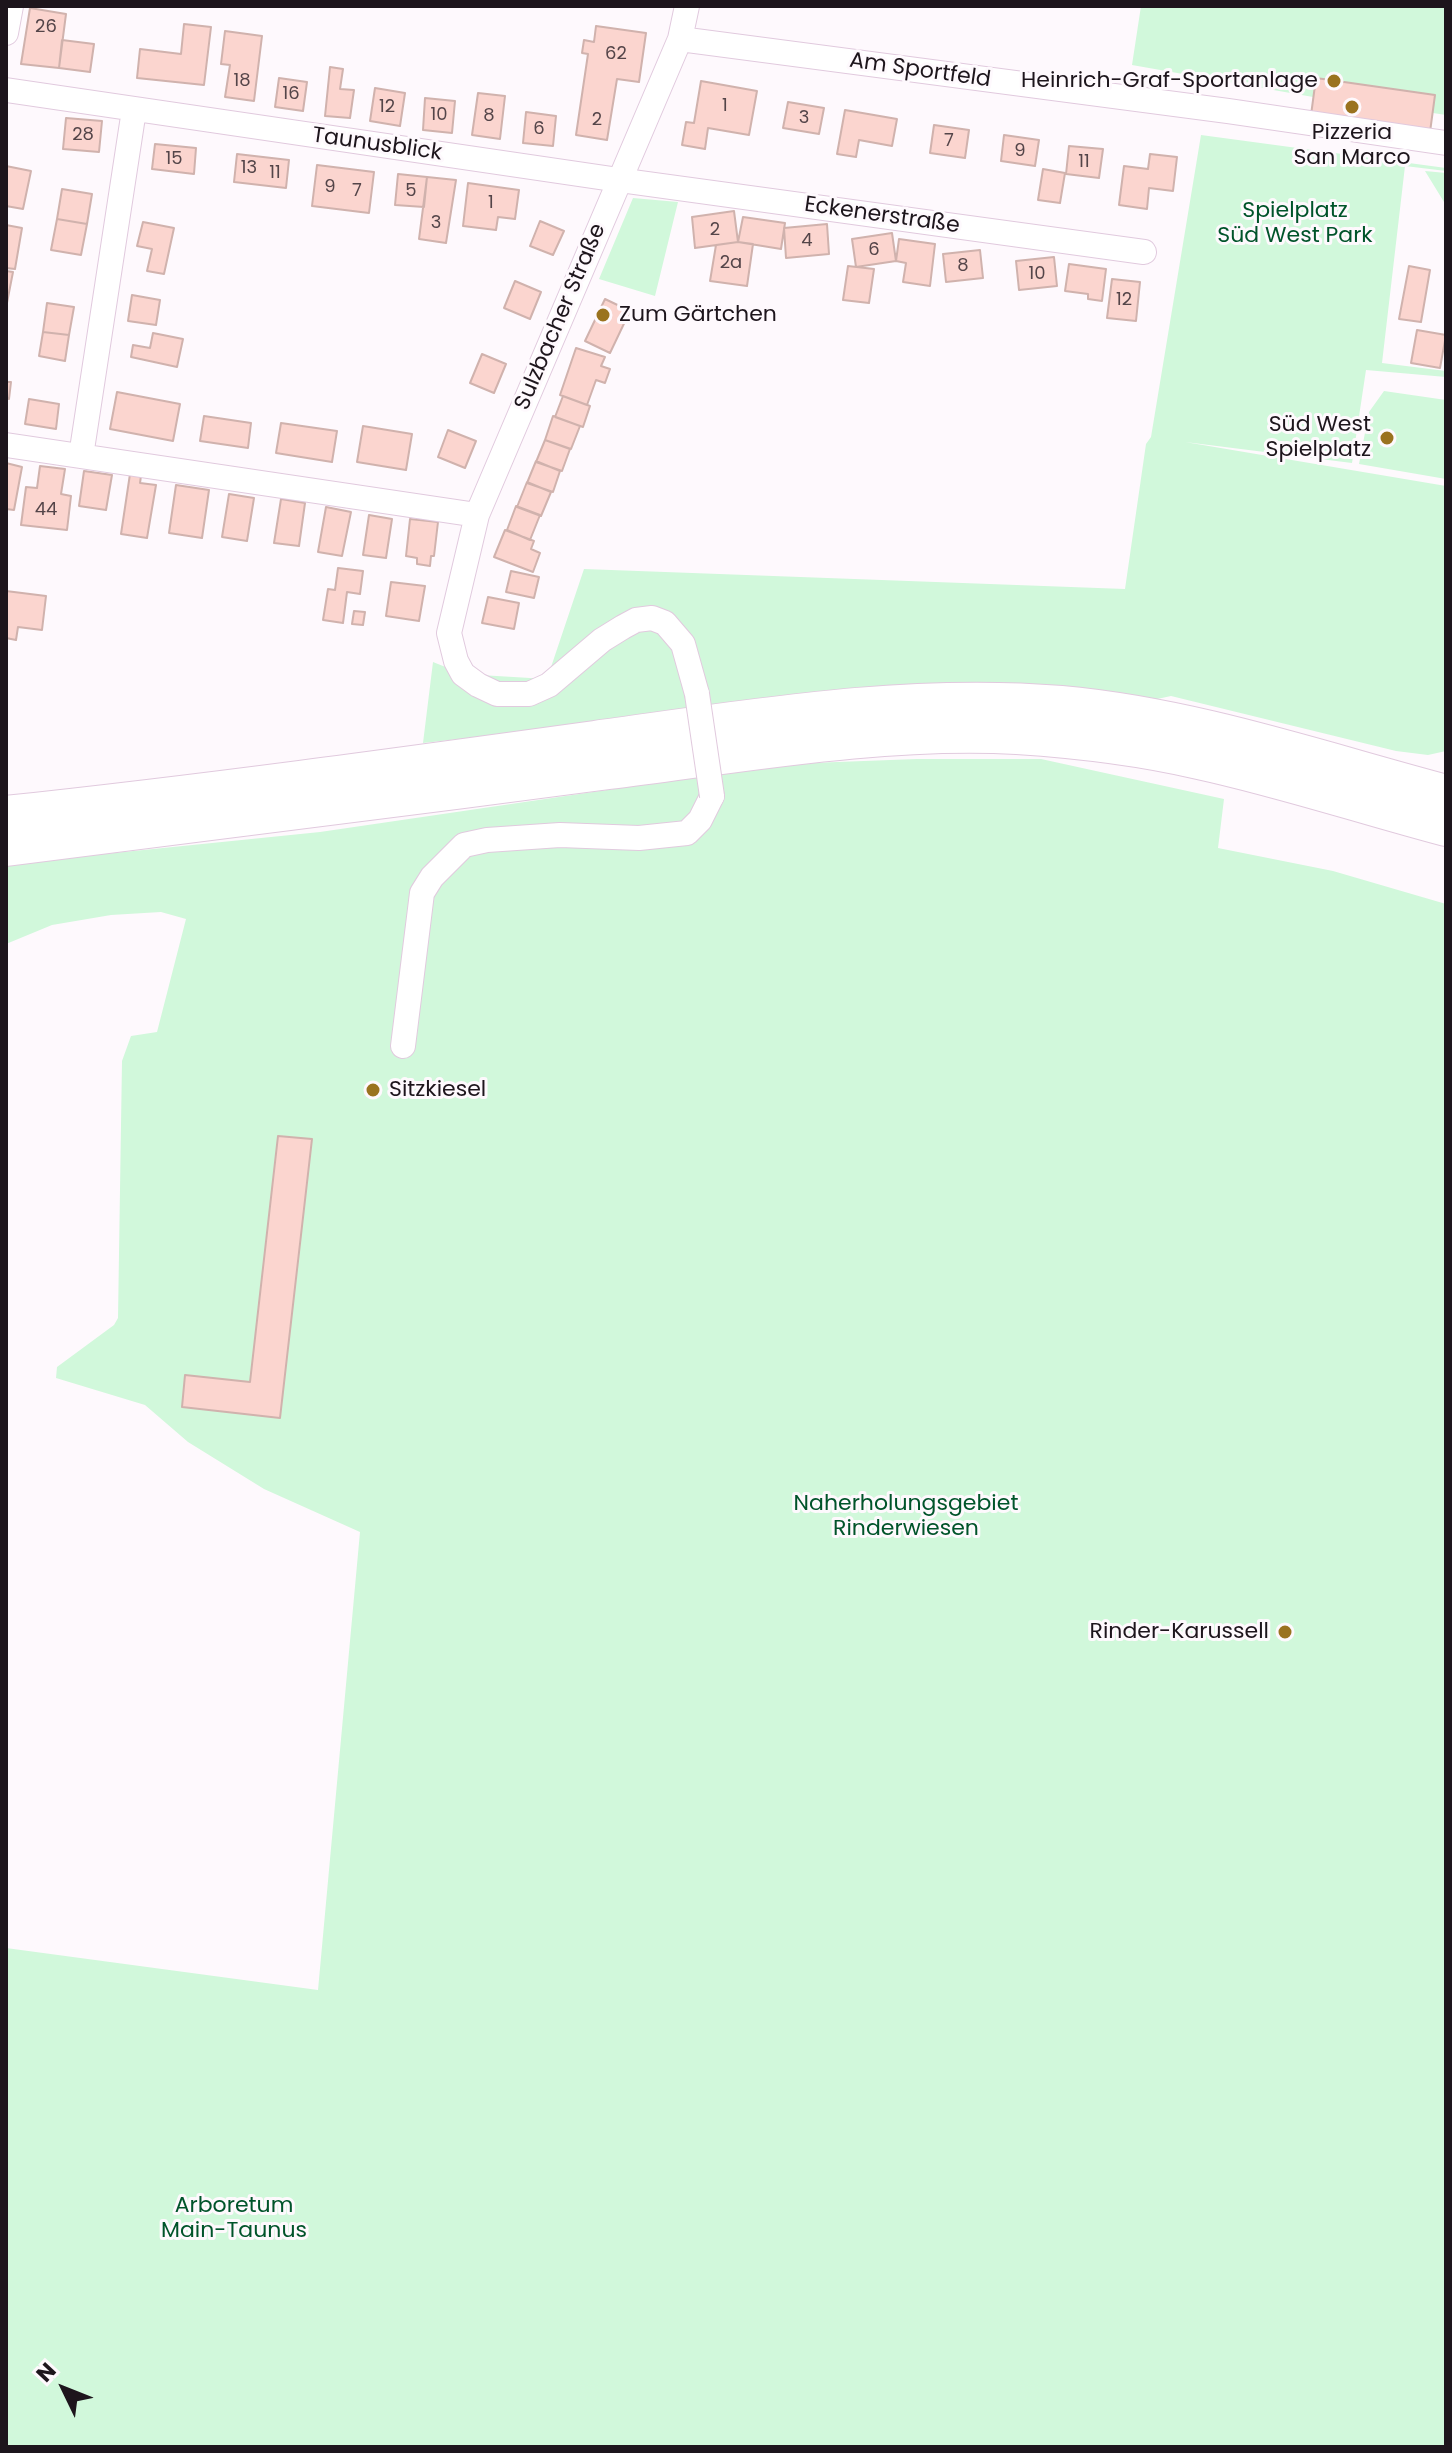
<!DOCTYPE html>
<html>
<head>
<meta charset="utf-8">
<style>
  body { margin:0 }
  #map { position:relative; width:1452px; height:2453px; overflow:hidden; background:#fef9fd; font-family:Poppins,sans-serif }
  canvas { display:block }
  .frame { position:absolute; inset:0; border:8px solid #1d151c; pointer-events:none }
  .north { position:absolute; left:24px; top:2349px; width:80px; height:80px; -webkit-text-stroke:6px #fef9fd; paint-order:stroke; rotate:313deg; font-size:22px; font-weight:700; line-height:32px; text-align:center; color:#1d151c }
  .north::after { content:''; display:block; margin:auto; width:28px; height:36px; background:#1d151c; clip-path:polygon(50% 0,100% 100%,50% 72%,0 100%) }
</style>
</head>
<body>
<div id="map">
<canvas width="1452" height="2453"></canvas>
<div class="frame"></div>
<div class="north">N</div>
</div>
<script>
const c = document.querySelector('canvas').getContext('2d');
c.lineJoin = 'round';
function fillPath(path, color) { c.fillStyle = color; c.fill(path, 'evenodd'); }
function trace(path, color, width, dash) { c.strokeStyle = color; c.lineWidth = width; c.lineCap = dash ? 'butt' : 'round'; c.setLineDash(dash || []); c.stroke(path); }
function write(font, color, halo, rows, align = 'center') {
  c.font = font + ' Poppins,sans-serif'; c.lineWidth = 6; c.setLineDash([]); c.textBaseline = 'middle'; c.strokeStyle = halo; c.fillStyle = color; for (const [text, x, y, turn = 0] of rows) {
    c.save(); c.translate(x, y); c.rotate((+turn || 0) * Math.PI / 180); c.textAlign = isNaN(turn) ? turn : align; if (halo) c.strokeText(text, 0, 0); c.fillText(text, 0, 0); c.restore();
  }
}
fillPath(new Path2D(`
  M1141 6H1446V115L1433 113 1430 132 1311 115 1313 97 1132 65Z
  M1201 135 1446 168V171L1405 166 1382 363 1446 371V377L1366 370 1352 463 1185 442 1446 486V751L1428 755 1396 751 1171 696 1148 701H800L423 743 433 662 463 674 547 679 584 569 1125 589 1146 444 1151 437Z
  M1425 171 1446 173 1444 202Z
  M633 198 678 202 655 296 599 279Z
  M1384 391 1446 400V479L1359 464 1369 412Z
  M917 759H1041L1224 799 1218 848 1333 871 1446 904V2447H6V1948L318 1990 360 1532 264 1489 188 1442 145 1405 56 1378 57 1367 114 1325 118 1318 122 1061 131 1036 157 1032 186 919 161 912 111 915 52 925 6 944V864L320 832 784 764Z`), '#d1f8db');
const building = new Path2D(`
  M30 8 66 14 59 68 21 64Z
  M184 24 211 27 204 85 137 78 140 49 181 54Z
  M596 26 646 33 639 82 617 79 607 140 576 135 588 54 582 53 584 40 594 42Z
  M225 31 262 36 254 101 225 97 230 65 221 64Z
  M62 40 94 44 90 72 59 68Z
  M330 67 343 69 340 89 354 90 350 118 325 116Z
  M279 78 307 82 303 111 275 107Z
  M1316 78 1435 95 1430 132 1311 115Z
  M701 81 757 91 749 135 708 128 705 149 682 145 686 122 694 123Z
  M375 88 405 93 400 126 370 121Z
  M478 93 505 96 500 139 472 135Z
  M425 98 455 101 452 133 423 130Z
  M788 102 824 108 819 134 783 128Z
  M845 110 897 119 892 146 859 140 856 157 837 154Z
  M526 112 556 116 553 146 523 143Z
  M66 118 102 121 99 152 63 149Z
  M934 125 969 130 965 158 930 153Z
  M1004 135 1039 140 1035 166 1001 161Z
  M155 144 196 148 194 174 152 169Z
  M1069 146 1103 149 1099 178 1066 174Z
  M237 154 289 160 286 188 234 182Z
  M1150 154 1177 157 1173 191 1149 188 1147 209 1119 205 1124 166 1148 169Z
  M317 165 374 172 369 213 312 206Z
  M6 166 31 171 23 209 6 206Z
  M1043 169 1065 173 1060 203 1038 200Z
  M398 174 427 177 424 207 395 205Z
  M427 177 456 180 446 243 419 239Z
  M468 183 519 190 515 219 498 217 496 230 463 226Z
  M62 189 92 194 87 224 57 219Z
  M734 211 738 242 695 248 692 217Z
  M743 217 785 223 781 249 738 242Z
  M57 219 87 224 81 255 51 250Z
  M540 221 564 231 553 255 530 246Z
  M143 222 174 228 164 274 147 271 152 249 137 246Z
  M827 224 829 254 786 258 784 228Z
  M6 225 22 228 15 269 6 268Z
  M892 233 896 261 856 267 852 239Z
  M899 239 935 244 930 286 903 282 906 263 896 261Z
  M738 242 753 244 747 286 710 281 716 245Z
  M980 250 983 278 946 282 943 254Z
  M1054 257 1057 286 1019 290 1016 261Z
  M1069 264 1106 269 1102 301 1088 299V294L1065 291Z
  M848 266 874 269 869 303 843 300Z
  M1409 266 1430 270 1421 322 1399 319Z
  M6 271 13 272 6 308Z
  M1112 279 1140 282 1136 321 1107 318Z
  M515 281 541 292 530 319 504 308Z
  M132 295 160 300 156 325 128 321Z
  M605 299 630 311 610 353 585 341Z
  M47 303 74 307 69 335 43 332Z
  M1417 330 1446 335 1440 368 1411 363Z
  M43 332 69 335 65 361 39 356Z
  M153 333 183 339 177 367 131 357 133 345 150 348Z
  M576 348 605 357 601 366 610 369 605 383 596 380 587 405 560 395Z
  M482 354 506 364 494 393 470 383Z
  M6 382H11L9 399 6 398Z
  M117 392 180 404 173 441 110 429Z
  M563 396 590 406 583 427 555 417Z
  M29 399 59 404 56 429 25 424Z
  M204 416 251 423 248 448 200 441Z
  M553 416 580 426 571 449 545 440Z
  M281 423 337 431 332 462 276 453Z
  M363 426 412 434 406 470 357 462Z
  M448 430 476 441 465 468 438 457Z
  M545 440 570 449 562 471 536 462Z
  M536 461 560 471 553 492 527 483Z
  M6 463 22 467 14 510 6 509Z
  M40 466 65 469 61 494 71 496 67 530 21 525 26 487 37 488Z
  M84 471 112 475 106 510 79 506Z
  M130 474 141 476 140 483 156 485 147 538 121 534Z
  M527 482 551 492 541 516 517 507Z
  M176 485 209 490 202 538 169 533Z
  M229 494 254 498 247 541 222 537Z
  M281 499 305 503 299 546 274 543Z
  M516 506 540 515 530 540 507 530Z
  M326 507 351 512 342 556 318 552Z
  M369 515 392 519 386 558 363 555Z
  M410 519 438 522 434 556H431L430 566 417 564V558L406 556Z
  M505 530 534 541 531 549 540 553 533 572 494 557Z
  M338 568 363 571 360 594 347 592 343 623 323 620 328 589 335 590Z
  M511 571 539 577 534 598 506 592Z
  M391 582 425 586 419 621 386 616Z
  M6 591 46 596 42 630 18 627 16 640 6 638Z
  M488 597 519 603 514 629 482 623Z
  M354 611 365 612 363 625 352 624Z
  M278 1136 312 1139 280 1418 182 1407 185 1375 250 1382Z`);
fillPath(building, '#fbd5cf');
trace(building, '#d0b2ad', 2);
const minor = new Path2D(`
  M687 6 680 39 477 515 449 633 456 661 463 674 478 685 497 694H529L549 685 602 640 623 627 636 620 652 618 665 623 683 644 697 694
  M6 33 11 6
  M680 39 1228 111 1446 143
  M6 90 619 180 1144 252
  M6 445 477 515
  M81 456 134 110
  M403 1046 422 893 432 877 464 845 487 840 560 835 639 838 687 833 700 820 712 796`);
const trunk = new Path2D(`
  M6 816C203 795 399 768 595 741 749 720 905 693 1061 706 1194 718 1318 761 1446 795
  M6 846C207 822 408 795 609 769 744 752 881 727 1017 734 1078 738 1139 745 1199 759 1282 777 1363 804 1446 826`);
trace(minor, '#e1cade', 26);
trace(trunk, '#e1cade', 42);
trace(minor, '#fff', 24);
trace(trunk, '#fff', 40);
const minorBridge = new Path2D(`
  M697 694 712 796`);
trace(minorBridge, '#e1cade', 26, []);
trace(minorBridge, '#fff', 24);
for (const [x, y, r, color] of [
  [1334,81,8,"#9a731f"],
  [1352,107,8,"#9a731f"],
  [603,315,8,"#9a731f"],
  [1387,438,8,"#9a731f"],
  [373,1090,8,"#9a731f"],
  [1285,1632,8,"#9a731f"]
]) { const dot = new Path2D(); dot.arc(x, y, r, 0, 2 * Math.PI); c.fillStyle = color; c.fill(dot); trace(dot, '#fef9fd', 3); }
write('18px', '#544549', null, [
  ["26",46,27],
  ["62",616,54],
  ["18",242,81],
  ["16",291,94],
  ["1",725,106],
  ["12",387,107],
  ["10",439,115],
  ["8",489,116],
  ["3",804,118],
  ["2",597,120],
  ["6",539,129],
  ["28",83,135],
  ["7",949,141],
  ["9",1020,151],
  ["15",174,159],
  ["11",1084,162],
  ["13",249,168],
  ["11",275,173],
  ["9",330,187],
  ["7",357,191],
  ["5",411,191],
  ["1",491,203],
  ["3",436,223],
  ["2",715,230],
  ["4",807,241],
  ["6",874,250],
  ["2a",731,263],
  ["8",963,266],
  ["10",1037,274],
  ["12",1124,300],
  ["44",46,510]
]);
write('22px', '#1d151c', '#fef9fd', [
  ["Am Sportfeld",920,71,8],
  ["Taunusblick",377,145,8],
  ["Eckenerstraße",882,216,8],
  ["Sulzbacher Straße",561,317,-67]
]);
write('22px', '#1d151c', '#fef9fd', [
  ["Heinrich-Graf-Sportanlage",1318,81],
  ["Pizzeria",1352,133,"center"],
  ["San Marco",1352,158,"center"],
  ["Zum Gärtchen",619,315,"left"],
  ["Süd West",1371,425],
  ["Spielplatz",1371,450],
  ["Sitzkiesel",389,1090,"left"],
  ["Rinder-Karussell",1269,1632]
], 'right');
write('22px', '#00542a', '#fef9fd', [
  ["Spielplatz",1295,211],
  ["Süd West Park",1295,236],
  ["Naherholungsgebiet",906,1504],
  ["Rinderwiesen",906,1529],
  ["Arboretum",234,2206],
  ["Main-Taunus",234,2231]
]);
</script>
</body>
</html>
